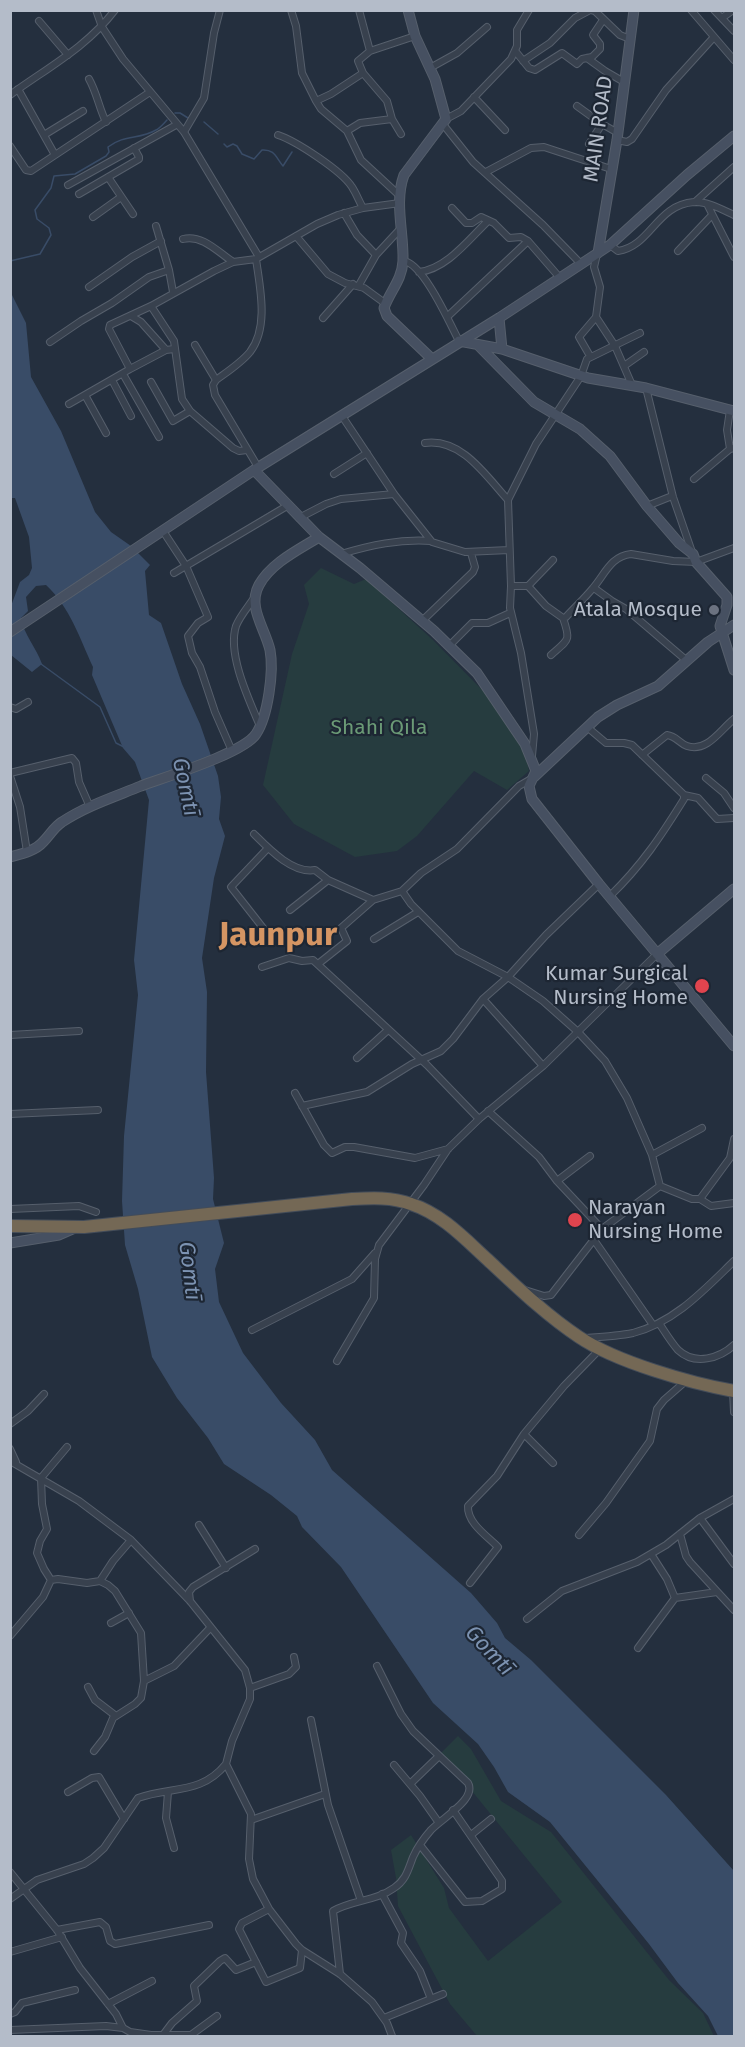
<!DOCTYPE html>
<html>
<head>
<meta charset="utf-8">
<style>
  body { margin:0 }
  #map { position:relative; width:745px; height:2047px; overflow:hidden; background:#242f3e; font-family:"Fira Sans",sans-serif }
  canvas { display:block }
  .frame { position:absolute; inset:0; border:12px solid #b4bcc9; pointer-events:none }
</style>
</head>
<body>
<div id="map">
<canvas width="745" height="2047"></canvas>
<div class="frame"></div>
</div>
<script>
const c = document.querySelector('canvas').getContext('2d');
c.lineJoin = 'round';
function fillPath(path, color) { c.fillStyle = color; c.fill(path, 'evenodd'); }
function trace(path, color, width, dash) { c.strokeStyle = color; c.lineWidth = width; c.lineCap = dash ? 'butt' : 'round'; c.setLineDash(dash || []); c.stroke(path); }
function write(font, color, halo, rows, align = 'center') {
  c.font = font + ' "Fira Sans",sans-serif'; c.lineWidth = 4.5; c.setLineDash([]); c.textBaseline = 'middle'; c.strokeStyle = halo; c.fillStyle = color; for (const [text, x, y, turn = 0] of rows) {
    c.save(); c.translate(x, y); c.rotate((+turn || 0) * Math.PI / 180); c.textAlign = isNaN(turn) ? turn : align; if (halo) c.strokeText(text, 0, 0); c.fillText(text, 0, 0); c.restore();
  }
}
fillPath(new Path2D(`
  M321 568 354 584 366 579 433 640 490 698 525 752 529 771 507 790 474 771 417 836 397 851 355 857 294 824 263 785 292 654 309 604 304 585Z
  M458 1736 471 1749 501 1801 551 1832 669 1980 703 2013 714 2036H477L450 2004 398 1906 396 1878 391 1850 411 1835 444 1888 449 1908 488 1961 562 1902 441 1753Z`), '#263c3f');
fillPath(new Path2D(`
  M10 291 26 323 31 377 61 431 95 512 111 532 131 546 150 565 145 571 149 615 161 623 182 684 200 724 218 776 221 797 219 819 225 836 214 878 202 958 207 992 206 1072 214 1178 213 1199 224 1243 215 1269 219 1302 243 1353 281 1403 315 1440 332 1470 471 1593 497 1623 505 1638 531 1660 666 1795 734 1871V2036H718L708 2016 678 1983 649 1944 550 1822 508 1792 494 1767 478 1744 433 1703 341 1567 302 1527 297 1516 271 1495 224 1464 208 1438 177 1398 152 1357 138 1289 125 1245 122 1201 124 1136 138 995 134 960 149 800 135 762 123 748 92 675 93 667C80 639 70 607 46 585L36 586 26 597 28 611 21 618C24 635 36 647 42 664L32 672 11 655V606L20 582 29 575 32 568 29 537 15 498H12L11 495Z`), '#394c67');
trace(new Path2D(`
  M175 113H180L188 118
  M204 122 218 134
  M224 144 227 147 233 144 237 146 242 154 254 159 262 150C275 149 276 158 283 166L292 152
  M10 261 40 254 51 235 49 228 37 219 35 210 51 188 54 176 75 174 106 156 109 152 108 147C125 134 139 140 156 130 160 128 164 123 167 120
  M41 664 100 707 116 743 124 747`), '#394c67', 1.5);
const street = new Path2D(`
  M96 10 102 27 123 59 184 132 259 257
  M291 10 296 26 302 73 316 101 321 109 347 131 361 160 400 196
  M359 10 370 51
  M591 10 595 11 620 35 630 39
  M691 10 734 60
  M714 10 734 31
  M722 18 733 10
  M39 21 68 55
  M516 52 529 68 535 70 562 53 577 64 582 59 592 57 600 49V44L593 35 603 20
  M587 58 605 71 624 82
  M523 61 550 43 575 18 590 10
  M430 68 457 53 487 27
  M89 79C97 93 99 108 106 122
  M18 89 55 155
  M10 95C47 68 87 47 115 10
  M474 97 505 130
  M316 101 331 94 363 73
  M577 106 602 124 618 133
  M446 119 461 111 511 59 517 46V30L529 10
  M442 123 473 162 543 225 581 264
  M347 131 360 123 392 119
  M184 132 204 98 214 33 220 10
  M401 134 392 119 387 101 363 73 358 61 370 51 415 36
  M44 135 83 111
  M278 135C296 141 342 171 352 187 356 193 359 201 363 208
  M617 140 627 142 632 139 666 90 714 37
  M589 144 602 124
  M10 146 26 170 31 171 150 92
  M486 172 531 148 544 147 611 169
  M108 177 133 214
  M68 185 176 125
  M79 194 139 159V157L134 148
  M695 202 734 167
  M707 204 734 257
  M452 208 466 223H472L481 217 494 223 509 238 521 237 528 241 560 278
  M344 213 357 235 376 255
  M93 217 121 197
  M156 226 169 270 173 292
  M296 236 328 274 345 283 364 288 386 304
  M183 239C202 234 218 252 233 262
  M610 245 618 251C651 246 656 205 694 202 707 201 723 210 734 215
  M678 251 712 215
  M597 254 594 267 600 287 596 317 615 346 632 385
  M256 259C260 288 269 327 250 352 241 363 227 372 216 380L213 385 215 395 258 467
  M403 261C423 262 450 324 459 341
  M419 272C447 269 469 239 488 221
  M359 285 376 255 401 228
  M89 287 132 257 161 241
  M151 306 174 341 182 399 190 411 233 448 239 451 247 450
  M131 316 141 322 166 350
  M447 317 528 241
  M323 318 353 284
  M50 342 81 321 112 303 149 277 169 270
  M195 345 216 380
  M590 356 579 337 596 317
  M624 366 644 352
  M130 369 109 329 110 325 151 306 214 271 233 262 256 259 317 224 338 215 363 208 400 203
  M123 374 159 437
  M112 380 131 416
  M151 382 173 421 190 411
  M646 388 673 497 692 552
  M85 395 106 433
  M69 404 130 369 166 350 174 349
  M730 410 727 430 730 449
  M342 416 394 494 432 542 465 552 509 550
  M425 443C462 438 486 476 508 500
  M334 474 367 453
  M694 479 730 449 734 448
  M647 506 672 496
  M299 518 326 504 341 499 394 494
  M163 531 186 566 208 617 198 623 188 636 192 653 200 667 215 712 232 751
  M341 554C371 545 399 539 431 541
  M174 573 287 506
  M511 586H528L546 606 563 618 566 617C575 607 585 598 593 588 605 574 611 556 631 554L673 561 696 562 734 548
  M528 586 553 560
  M594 588 612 601 626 609 686 660
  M254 598C248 607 240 616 236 626 227 654 249 700 260 726
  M422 621 473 572 475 567 471 553
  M449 646 472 623H488L510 613
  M551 655C569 639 571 641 563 618
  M10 707 16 709 28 702
  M587 727 606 743H624L632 745 684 795V799C661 836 642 865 610 896
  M642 755 667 735C676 736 679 743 687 746 707 753 721 729 734 719
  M532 756 534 734 521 653 510 608 511 586 508 500 536 444 581 376 587 359 640 333
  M10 773 72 758 76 763 79 782 90 807
  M10 776 20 807 27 852
  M706 778 724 793 734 808
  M684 795 698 798 717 819 734 818
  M254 834C269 849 293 874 315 870L328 880 373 900 402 891 421 873 457 849 519 786 531 779
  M402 891 411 904 458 951 508 977 543 1001 578 1032 605 1061 627 1098 652 1155 660 1186 692 1199H700L730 1158 734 1139
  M290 910 328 880
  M267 933 231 887 268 848
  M374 939 418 912
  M318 964 347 941 341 928 373 900
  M262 967 289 958 302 961 313 960 427 1065 479 1119
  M483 999 543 1066
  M10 1035 79 1031
  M357 1058 388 1030
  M295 1093 324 1145 332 1153 345 1147H354L415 1158 448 1149
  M302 1106 367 1092 412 1064 441 1051 453 1039 483 999 508 977 546 935 599 884
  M488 1111 539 1157 557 1181 602 1229
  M10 1114 98 1110
  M652 1155 702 1128
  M557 1181 590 1156
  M700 1199 711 1206 734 1203
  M10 1209 79 1206 96 1212
  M594 1240 653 1325
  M525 1290 544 1296 551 1295 602 1229 660 1186
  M659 1323C665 1332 671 1342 678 1350 695 1366 720 1358 734 1345
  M252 1330 352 1279 375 1253
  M586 1338C601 1337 618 1336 633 1333 675 1322 704 1290 734 1261
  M337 1361 374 1298 375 1259 379 1245 424 1185 448 1149 479 1119 543 1066 657 954
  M733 1391 734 1412
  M10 1424 28 1411 44 1394
  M524 1434 553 1463
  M10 1449 16 1462
  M10 1461 79 1501 131 1540 190 1601 245 1670 250 1688V1699L232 1741 226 1764 251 1814 249 1859 253 1879 269 1909 296 1944 302 1950 340 1974 372 2002 387 2023 392 2036
  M700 1518 734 1564
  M199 1525 226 1568
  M680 1534 686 1556 690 1562 734 1610
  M579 1535 606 1503 650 1441 657 1409 664 1400 687 1380
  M51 1580 44 1569 37 1553 40 1541 47 1529 42 1504 41 1478 67 1447
  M100 1581 113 1561 131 1540
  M470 1583 498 1547C487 1536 467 1523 468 1506L497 1476 524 1434 564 1386 600 1349
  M675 1598 717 1592
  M190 1601 189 1592 193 1587 255 1549
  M527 1619 562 1591 637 1562 666 1545 700 1518 734 1499
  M111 1623 129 1613
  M10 1636 43 1597 51 1580 58 1579 87 1583 100 1581 108 1585 115 1591 141 1633 144 1681 141 1698 135 1704 113 1718 105 1737 94 1751
  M638 1648 675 1598 667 1579 651 1554
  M144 1681 174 1666 210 1628
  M88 1687 95 1700 116 1716
  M250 1688 289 1674 296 1667 294 1657
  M311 1720 328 1805 361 1901
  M394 1765 420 1796 439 1823
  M410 1784 439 1756
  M68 1792 92 1778 99 1777 124 1819
  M168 1792 166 1818 174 1848
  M251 1820 325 1794
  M471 1835 491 1819
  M420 1845 465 1902 482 1901 502 1889V1881L453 1810
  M10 1872 57 1930 80 1968 116 2014 123 2028
  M382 1894 403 1933 401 1943 420 1971 431 1999
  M10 1899 37 1880 84 1864 93 1858 104 1848 138 1798C171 1786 201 1795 226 1764
  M269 1909 242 1923 239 1929 266 1982 300 1968 302 1950
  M57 1930 100 1922 106 1927 110 1941 115 1944 209 1925
  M10 1952 62 1937
  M340 1974 333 1911C352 1900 376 1901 394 1888 406 1880 408 1870 413 1857 417 1848 424 1838 431 1830 442 1818 477 1799 468 1783L413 1731 401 1714 377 1666
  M108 2004 152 1981
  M10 2014 15 2012 22 2003 75 1990
  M384 2018 443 1994
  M10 2030 106 2026 123 2028 130 2032 151 2035H191L217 2016
  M163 2035 172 2023 197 2001 194 1986 220 1961 225 1958 236 1970 256 1962`);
const secondary = new Path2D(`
  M408 10 415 36 435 79 446 119 404 175C394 202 404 233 403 261 402 280 390 291 384 308L387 316 432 359
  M598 253 617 140 634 10
  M499 318 502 349
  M459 341 502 349 588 378 646 388 734 411
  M478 345 534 402 580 429 610 456 647 506 679 543 693 554 696 562 727 597V605L720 626 734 670
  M254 470 319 537 360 568 434 631 477 673 525 744 536 771 529 786 532 799 599 884 734 1046
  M10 632 254 470 499 318 610 245 687 175 734 136
  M534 777 598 717 617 705 658 686 708 642 734 625
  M10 857C21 854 35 851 43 842 50 835 54 827 62 822 86 806 114 797 141 786 165 777 244 753 256 734 268 716 274 671 270 650 265 628 247 607 259 585 271 563 298 550 319 537
  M657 954 734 889
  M10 1243 59 1235 75 1228`);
const highway = new Path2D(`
  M10 1226 84 1227 352 1199C372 1198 392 1197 411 1204 442 1214 465 1239 488 1260 517 1287 546 1315 579 1337 616 1362 690 1383 734 1391`);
trace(street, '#565f6c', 8);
trace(secondary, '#565f6c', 11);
trace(highway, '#434c59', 14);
trace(street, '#38414e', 6);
trace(secondary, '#465061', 9);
trace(highway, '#746855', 12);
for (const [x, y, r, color] of [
  [714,610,6,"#6b7280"],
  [702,986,8,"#e0444e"],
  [575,1220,8,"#e0444e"]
]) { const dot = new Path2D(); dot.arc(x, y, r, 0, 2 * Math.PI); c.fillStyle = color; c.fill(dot); trace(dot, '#1d2633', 2); }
write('21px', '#b4bcc9', '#1d2633', [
  ["MAIN ROAD",599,129,-82]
]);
write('21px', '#b4bcc9', '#1d2633', [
  ["Atala Mosque",702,610],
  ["Kumar Surgical",688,974],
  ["Nursing Home",688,998],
  ["Narayan",588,1208,"left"],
  ["Nursing Home",588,1232,"left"]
], 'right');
write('21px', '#6b9a76', '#1d2633', [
  ["Shahi Qila",379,728]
]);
write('italic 22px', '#7c92b1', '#1d2633', [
  ["Gomtī",185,787,78],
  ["Gomtī",189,1271,83],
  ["Gomtī",489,1651,47]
]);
write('bold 33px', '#d59563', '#1d2633', [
  ["Jaunpur",278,936]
]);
</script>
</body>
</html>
